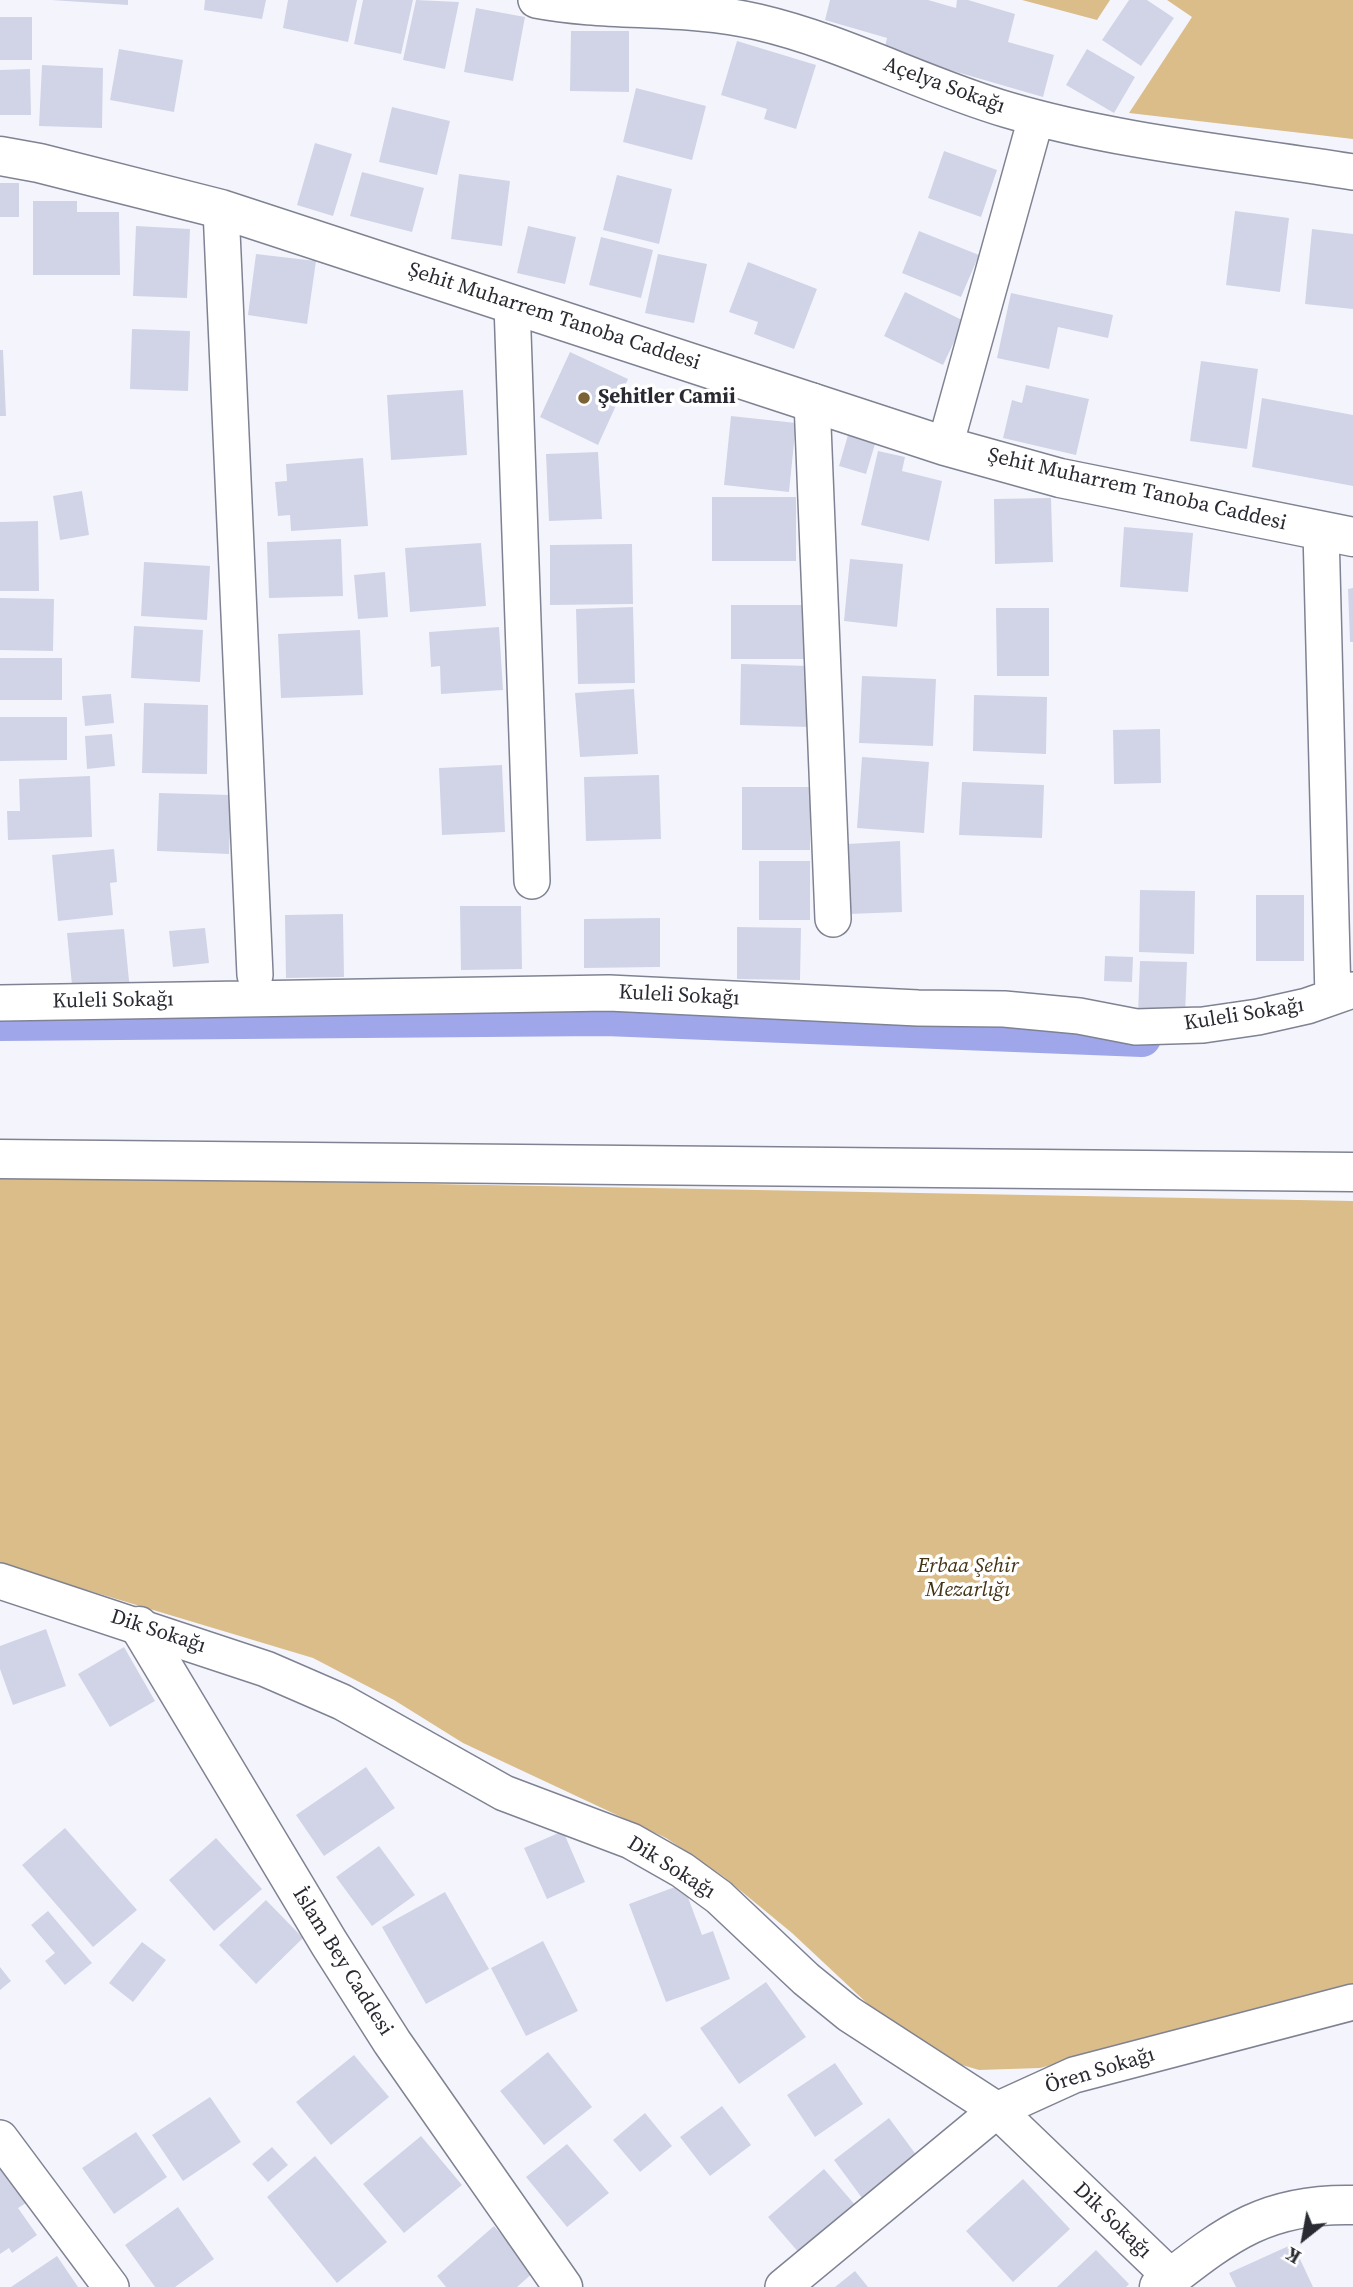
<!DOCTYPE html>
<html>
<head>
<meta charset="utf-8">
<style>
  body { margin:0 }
  #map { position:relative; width:1353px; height:2287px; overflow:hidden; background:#f4f5fc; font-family:"Source Serif 4",serif }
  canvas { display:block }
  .north { position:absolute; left:1269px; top:2203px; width:70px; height:70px; -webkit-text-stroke:5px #fff; paint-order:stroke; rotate:211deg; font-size:19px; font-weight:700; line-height:28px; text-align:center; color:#2a2b32 }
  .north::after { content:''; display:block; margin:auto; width:24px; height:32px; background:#2a2b32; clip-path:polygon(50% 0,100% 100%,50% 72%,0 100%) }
</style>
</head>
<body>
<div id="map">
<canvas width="1353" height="2287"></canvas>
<div class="north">K</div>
</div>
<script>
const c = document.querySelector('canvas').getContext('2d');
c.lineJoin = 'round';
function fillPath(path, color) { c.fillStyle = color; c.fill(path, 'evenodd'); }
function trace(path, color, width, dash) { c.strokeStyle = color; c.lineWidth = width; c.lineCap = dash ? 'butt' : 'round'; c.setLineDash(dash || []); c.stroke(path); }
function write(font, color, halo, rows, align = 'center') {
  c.font = font + ' "Source Serif 4",serif'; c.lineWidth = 7; c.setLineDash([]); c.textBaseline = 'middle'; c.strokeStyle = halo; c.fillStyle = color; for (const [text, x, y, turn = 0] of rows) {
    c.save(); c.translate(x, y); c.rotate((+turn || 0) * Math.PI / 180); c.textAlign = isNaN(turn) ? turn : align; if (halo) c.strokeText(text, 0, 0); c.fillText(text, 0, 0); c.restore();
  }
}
fillPath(new Path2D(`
  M1022 0H1110L1097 20Z
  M1167 0H1353V139L1129 113 1192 17Z
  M0 1176 1353 1201V1988L1040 2068 979 2070 952 2062 870 2006 792 1933 724 1877 666 1838 463 1743 394 1700 313 1658 0 1564Z`), '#dbbd8a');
trace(new Path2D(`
  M0 1022 605 1017 1142 1038`), '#9fa7ea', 38);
fillPath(new Path2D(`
  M51 0H128V5Z
  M205 0H266L262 19 204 10Z
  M288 0H357L348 42 283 28Z
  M363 0H413L401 54 354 44Z
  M416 0 459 2 445 69 403 60Z
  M830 0H928L956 8 957 0H968L1015 14 1008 42 1054 55 1043 97 884 51 887 38 825 20Z
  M1129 0H1147L1174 18 1141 66 1102 40Z
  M476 8 525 17 513 81 464 72Z
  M0 17H32V60H0Z
  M571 31H629V92L570 91Z
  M737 41 816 65 796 129 764 119 767 109 721 95Z
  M119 49 183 60 174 112 110 100Z
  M1087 49 1135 77 1114 113 1066 85Z
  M42 65 103 68 102 128 39 126Z
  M30 69 31 115H0V70Z
  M636 88 706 106 692 160 623 142Z
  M392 107 450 121 437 175 379 162Z
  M315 143 352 154 333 216 297 205Z
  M944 151 997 170 981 217 928 198Z
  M362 172 424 188 412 232 350 216Z
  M459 174 510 181 502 246 451 239Z
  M617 175 672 189 659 244 603 230Z
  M0 183H19V217H0Z
  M33 201H77V212H119L120 275H33Z
  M1235 211 1289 218 1280 292 1226 285Z
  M136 226 190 229 187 298 133 296Z
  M528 226 576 237 565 284 517 273Z
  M1312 229 1353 234V309L1305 304Z
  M919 231 979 255 961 297 902 273Z
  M601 237 653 250 641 298 589 285Z
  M256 254 316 261 307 324 248 315Z
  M658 254 707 264 694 323 645 313Z
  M748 262 817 289 794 349 754 334 758 322 729 312Z
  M905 292 964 321 943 365 884 336Z
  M1011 293 1113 315 1108 338 1058 327 1049 369 997 358Z
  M132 329 190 331 188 391 130 389Z
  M0 350H3L6 416H0Z
  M570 352 628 379 598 445 540 417Z
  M1201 361 1258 369 1247 449 1190 441Z
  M1026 385 1089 399 1076 455 1003 438 1012 400 1022 403Z
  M463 390 467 455 391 460 387 395Z
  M1262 398 1353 415V486L1252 467Z
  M731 416 796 423 789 492 724 485Z
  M848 435 875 444 866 474 839 466Z
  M878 451 905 457 902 471 942 481 929 541 861 525Z
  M598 452 602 519 549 521 546 454Z
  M363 458 368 526 291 531 290 515 278 516 275 482 287 481 286 464Z
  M82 491 89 535 60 540 53 496Z
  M712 497H796V561H712Z
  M1051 498 1053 562 995 564 994 499Z
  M38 521 39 591H0V522Z
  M1124 527 1193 533 1188 592 1120 587Z
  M341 539 343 596 269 598 267 542Z
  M481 543 486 606 410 612 405 548Z
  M632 544 633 604 550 605V545Z
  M850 559 903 564 897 627 844 621Z
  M144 562 210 566 207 620 141 616Z
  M385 572 388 617 358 619 354 575Z
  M1353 588V642H1350L1348 589Z
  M0 598 54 599 53 651 0 650Z
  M731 605H804V659H731Z
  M633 607 635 683 578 684 576 609Z
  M996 608H1049V676H997Z
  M134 626 203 630 200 682 131 678Z
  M499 627 503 690 441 694 440 666 431 667 429 632Z
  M360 630 363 695 281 698 278 634Z
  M0 658H62V700H0Z
  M741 664 810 666 809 727 740 725Z
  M862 676 936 679 933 746 859 743Z
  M634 689 638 754 580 757 575 693Z
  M111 694 114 723 85 726 82 696Z
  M974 695 1047 697 1046 754 973 751Z
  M144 703 208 705 207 774 142 773Z
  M0 717H67V760L0 761Z
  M1160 729 1161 783 1114 784 1113 730Z
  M112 734 115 766 87 769 85 736Z
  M862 757 929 762 924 833 857 828Z
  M502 765 505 832 442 835 439 768Z
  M659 775 661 839 586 841 584 777Z
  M90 776 92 837 8 840 7 811H20L19 779Z
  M962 782 1044 785 1042 838 959 835Z
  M742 787H810V850H742Z
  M159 793 231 795 229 854 157 851Z
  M900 841 902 912 849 914 847 844Z
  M114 849 117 882 110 883 113 915 58 921 52 855Z
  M759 861H810V920H759Z
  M1140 890 1195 891 1194 954 1139 952Z
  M1256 895H1304V961H1256Z
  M460 906H521L522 969 461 970Z
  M343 914 344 977 286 978 285 915Z
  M660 918V967L584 968V919Z
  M737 927 801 928 800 980 737 979Z
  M205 928 209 963 173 967 169 931Z
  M124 929 130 991 73 996 67 933Z
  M1105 956 1133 957 1132 982 1104 981Z
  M1140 961 1187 962 1185 1016 1138 1014Z
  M46 1629 66 1686 13 1705 0 1669V1646Z
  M124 1647 155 1701 110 1727 78 1674Z
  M366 1767 395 1808 324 1856 296 1815Z
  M65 1828 137 1910 93 1947 22 1865Z
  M563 1831 585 1882 547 1899 524 1848Z
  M216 1838 262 1889 214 1931 169 1880Z
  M379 1846 415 1895 372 1926 336 1877Z
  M683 1884 702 1935 713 1931 730 1979 666 2002 629 1904Z
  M445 1892 489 1969 426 2004 382 1927Z
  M266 1900 303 1938 256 1984 219 1945Z
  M48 1911 92 1963 65 1985 45 1961 55 1953 31 1925Z
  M543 1941 578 2011 526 2036 491 1968Z
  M142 1942 166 1960 133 2002 109 1983Z
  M0 1967 11 1981 0 1990Z
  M766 1982 806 2037 739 2084 700 2028Z
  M548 2052 592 2107 544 2145 500 2091Z
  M354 2055 389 2097 331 2145 296 2102Z
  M835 2063 863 2104 815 2137 787 2095Z
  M210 2097 241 2142 183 2181 152 2135Z
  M722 2106 751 2145 710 2176 680 2137Z
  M645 2113 672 2146 640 2172 613 2140Z
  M889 2118 920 2160 865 2202 834 2160Z
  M136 2132 167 2177 114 2214 82 2168Z
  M421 2136 462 2185 404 2233 363 2184Z
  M567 2144 609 2193 567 2227 526 2177Z
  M272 2147 288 2165 268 2182 252 2164Z
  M315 2156 387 2242 337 2283 267 2197Z
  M0 2167 26 2203 18 2208 37 2235 12 2253 9 2248 0 2254Z
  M824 2169 856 2206 800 2254 768 2217Z
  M1023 2179 1070 2229 1013 2282 966 2231Z
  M178 2207 214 2259 175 2287H155L125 2245Z
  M494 2226 534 2272 517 2287H446L437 2276Z
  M1293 2244 1313 2287H1236L1229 2273Z
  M1096 2250 1129 2284 1126 2287H1057Z
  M57 2256 78 2287H11Z
  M855 2271 868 2287H835Z`), '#d1d4e6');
const minor = new Path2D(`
  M536 0C609 14 685 5 758 22 844 42 923 85 1008 110 1116 142 1241 154 1353 172
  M221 209 255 975
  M512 304 532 881
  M812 401 833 919
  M945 446 1036 118
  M1321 531 1333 997
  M0 1003 609 993 918 1008 1004 1009 1079 1016 1136 1027 1203 1025 1258 1017 1307 1006 1353 990
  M0 1581 266 1669 342 1702 504 1793 631 1841 682 1870 719 1897 806 1979 849 2014 997 2110 1171 2277
  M0 2138 111 2287
  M783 2287 997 2110 1074 2075 1353 2002`);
const tertiary = new Path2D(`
  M0 156 39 163 221 209 945 446 1060 478 1353 537
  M139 1626 329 1943 392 2042 563 2287
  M1159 2287C1226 2235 1264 2203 1353 2205`);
const secondary = new Path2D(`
  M0 1159 1353 1172`);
trace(minor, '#7f8292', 38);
trace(tertiary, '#7f8292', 41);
trace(secondary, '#7f8292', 41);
trace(minor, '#fff', 35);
trace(tertiary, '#fff', 38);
trace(secondary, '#fff', 38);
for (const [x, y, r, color] of [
  [584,398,7,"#7b6133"]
]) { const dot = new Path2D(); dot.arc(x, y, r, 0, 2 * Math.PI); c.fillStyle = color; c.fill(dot); trace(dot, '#fff', 2.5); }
write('21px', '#2a2b32', '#fff', [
  ["Açelya Sokağı",944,86,20],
  ["Şehit Muharrem Tanoba Caddesi",554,317,18],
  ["Şehit Muharrem Tanoba Caddesi",1137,490,13],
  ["Kuleli Sokağı",679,996,3],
  ["Kuleli Sokağı",113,1001,-1],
  ["Kuleli Sokağı",1244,1015,-9],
  ["Dik Sokağı",158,1632,18],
  ["Dik Sokağı",671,1868,32],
  ["İslam Bey Caddesi",342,1962,58],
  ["Ören Sokağı",1100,2071,-17],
  ["Dik Sokağı",1112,2221,44]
]);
write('bold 21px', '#2a2b32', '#fff', [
  ["Şehitler Camii",598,398]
], 'left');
write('italic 21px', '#433214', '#fff', [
  ["Erbaa Şehir",968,1567],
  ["Mezarlığı",968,1591]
]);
</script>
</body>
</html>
